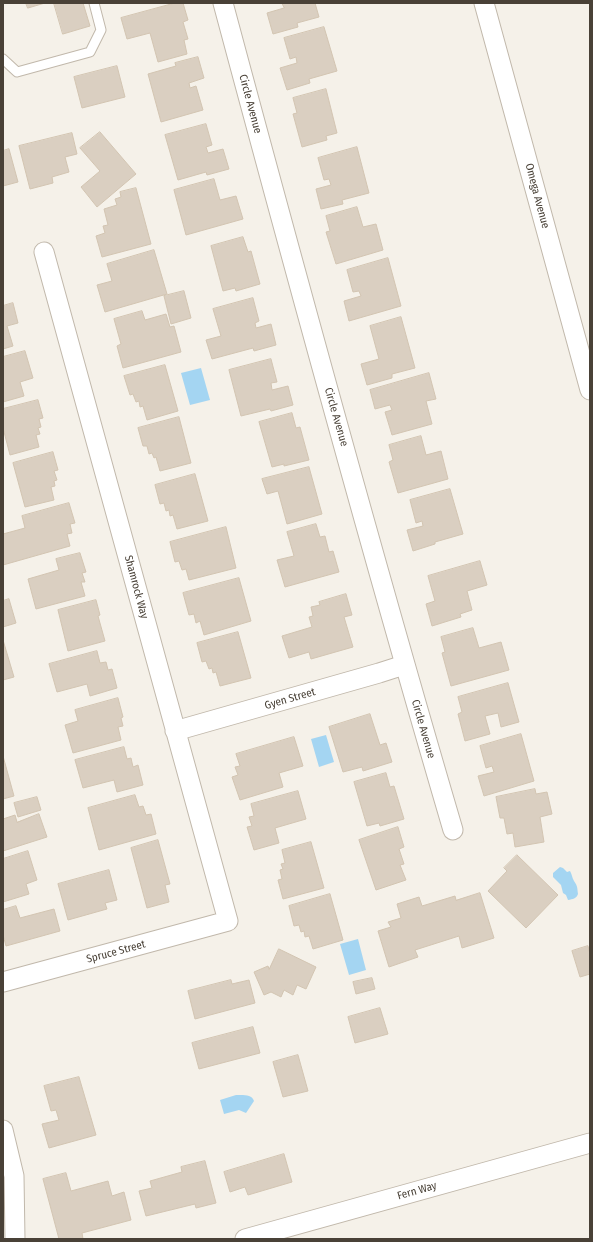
<!DOCTYPE html>
<html>
<head>
<meta charset="utf-8">
<style>
  body { margin:0 }
  #map { position:relative; width:593px; height:1242px; overflow:hidden; background:#f5f1e9; font-family:"Fira Sans Condensed",sans-serif }
  canvas { display:block }
  .frame { position:absolute; inset:0; border:4px solid #494137; pointer-events:none }
</style>
</head>
<body>
<div id="map">
<canvas width="593" height="1242"></canvas>
<div class="frame"></div>
</div>
<script>
const c = document.querySelector('canvas').getContext('2d');
c.lineJoin = 'round';
function fillPath(path, color) { c.fillStyle = color; c.fill(path, 'evenodd'); }
function trace(path, color, width, dash) { c.strokeStyle = color; c.lineWidth = width; c.lineCap = dash ? 'butt' : 'round'; c.setLineDash(dash || []); c.stroke(path); }
function write(font, color, halo, rows, align = 'center') {
  c.font = font + ' "Fira Sans Condensed",sans-serif'; c.lineWidth = 3; c.setLineDash([]); c.textBaseline = 'middle'; c.strokeStyle = halo; c.fillStyle = color; for (const [text, x, y, turn = 0] of rows) {
    c.save(); c.translate(x, y); c.rotate((+turn || 0) * Math.PI / 180); c.textAlign = isNaN(turn) ? turn : align; if (halo) c.strokeText(text, 0, 0); c.fillText(text, 0, 0); c.restore();
  }
}
fillPath(new Path2D(`
  M201 368 210 400 190 405 181 373Z
  M326 735 334 762 319 767 311 739Z
  M560 867 563 868 567 872 570 871C572 874 572 878 574 881 578 887 577 887 578 894 576 899 573 899 568 900L566 895 563 893 561 885 553 877V873Z
  M358 939 366 970 349 975 340 944Z
  M236 1095C243 1095 252 1094 254 1101L246 1113 239 1110 224 1114 220 1100Z`), '#a4d5f2');
const building = new Path2D(`
  M26 3H45L28 8Z
  M54 3H83L90 26 63 34Z
  M175 3H183L188 20 183 22 188 39 184 40 187 54 158 62 150 33 127 39 121 18Z
  M282 3H315L319 17 297 23 298 27 273 34 267 13 284 8Z
  M324 27 337 71 309 79 310 83 287 90 280 68 297 63 296 57 290 59 284 38Z
  M198 57 204 78 189 83 190 88 196 86 203 110 161 122 148 74 176 66 175 63Z
  M117 66 125 97 82 108 74 77Z
  M326 89 337 133 326 136 327 140 302 147 293 114 297 113 293 98Z
  M206 124 212 145 206 147 208 153 223 149 229 169 207 175 206 172 178 180 165 135Z
  M100 132 136 174 97 207 81 187 100 171 80 148Z
  M72 133 77 154 65 157 69 172 52 177 53 183 30 189 19 146Z
  M357 147 369 193 342 200 343 204 321 209 316 189 331 185 329 179 324 180 318 158Z
  M9 149 18 182 3 186V151Z
  M214 179 220 200 236 196 243 219 186 235 174 190Z
  M136 188 151 244 102 257 96 236 105 233 103 226 108 225 104 209 117 205 115 199 121 197 120 192Z
  M357 207 363 227 376 224 383 250 336 264 326 232 330 231 326 216Z
  M243 237 248 252 251 251 260 284 236 291 235 288 223 291 211 246Z
  M154 250 167 294 105 312 97 285 112 281 107 264Z
  M388 258 401 306 349 321 344 301 361 296 359 291 353 292 347 270Z
  M184 291 191 318 171 324 164 296Z
  M253 298 259 321 255 323 256 328 271 324 276 345 254 351 253 348 212 359 206 340 221 336 213 309Z
  M13 303 18 323 7 326 13 346 3 349V306Z
  M142 311 145 320 166 314 170 327 174 326 181 352 123 368 117 346 121 344 114 319Z
  M401 317 415 368 392 374V378L367 385 361 364 379 359 370 326Z
  M25 351 33 378 20 382 24 396 3 402V357Z
  M271 359 277 382 271 383 272 390 288 386 293 405 271 411 270 409 241 416 229 370Z
  M165 365 178 411 147 420 143 406 140 407 139 401 136 402 133 394 130 395 124 376Z
  M429 373 436 399 426 401 432 424 392 435 385 412 392 410 390 405 375 409 370 390Z
  M38 400 43 418 39 419 41 427 38 428 40 434 36 435 39 447 10 455 3 428V409Z
  M292 413 296 428 300 427 309 460 284 466V464L272 467 259 422Z
  M179 417 191 463 160 471 156 457 154 458 152 453 149 454 147 446H143L138 428Z
  M421 436 426 455 441 451 448 479 398 493 389 462 393 460 389 445Z
  M53 452 58 470 54 471 57 480 54 481 55 486 51 487 54 500 25 507 13 463Z
  M309 467 322 514 287 524 278 491 267 494 262 479Z
  M195 474 208 521 177 529 173 515 170 516 169 510 166 511 164 503 160 504 155 485Z
  M450 489 463 534 435 542V544L413 551 407 530 423 526 422 521 416 523 410 500Z
  M69 503 75 523 70 524 72 533 67 534 70 546 3 565V534L25 528 22 516Z
  M316 524 320 537 325 536 329 552 333 551 339 572 285 587 277 560 294 556 287 532Z
  M226 527 236 568 189 580 186 569 182 570 179 561 175 562 170 542Z
  M80 553 86 572 82 573 85 582H81L85 596 36 609 28 579 59 570 56 559Z
  M480 561 487 585 467 591 472 610 460 614 461 617 432 626 426 604 435 601 428 576Z
  M239 578 251 621 204 635 200 621 196 623 194 614 189 615 183 593Z
  M346 594 352 615 344 617 353 647 311 659 309 652 289 658 282 636 312 627 309 617 313 616 311 607 320 605 319 602Z
  M9 599 16 623 3 627V601Z
  M96 600 100 615 98 616 105 641 68 651 58 610Z
  M473 628 479 648 501 642 509 670 451 686 442 653 445 652 441 637Z
  M238 632 251 678 220 686 216 672 213 673 212 668 209 669 206 661 202 662 197 643Z
  M3 640 14 677 3 680Z
  M97 651 100 663 106 662 108 670 112 669 117 688 90 696 87 684 57 692 49 664Z
  M508 683 519 722 501 727 498 713 485 716 490 734 465 741 458 714 462 712 458 697Z
  M118 698 123 717 121 718 123 726 118 727 121 740 73 753 65 725 78 721 75 710Z
  M370 714 380 745 386 743 392 762 363 771 362 767 343 772 329 727Z
  M521 734 534 781 484 796 478 776 494 772 492 766 486 768 480 746Z
  M294 737 303 766 279 773 283 787 240 800 232 777 238 775 235 767 240 766 236 754Z
  M124 747 127 759 131 758 133 767 138 765 143 785 117 792 114 780 83 788 75 760Z
  M3 756 14 796 3 799Z
  M386 773 390 787 394 786 404 819 380 826 379 823 367 826 354 782Z
  M535 789 536 794 547 792 552 814 540 817 544 842 515 847 513 833 507 834 504 818H500L496 797Z
  M298 791 306 819 275 828 279 843 254 850 247 827 252 826 249 817 254 816 251 804Z
  M135 795 139 807 143 806 146 815 151 814 156 834 99 850 88 808Z
  M37 797 41 810 18 817 14 803Z
  M39 814 47 837 3 851V819L15 815 17 822Z
  M398 827 404 847 399 849 404 864 400 865 406 880 376 890 359 840Z
  M158 840 170 884 165 885 169 902 147 908 131 848Z
  M311 842 324 888 283 899 278 880 282 879 280 870 283 869 281 864 285 863 282 850Z
  M28 851 37 880 26 884 29 894 3 902V859Z
  M517 855 558 895 526 928 488 891 507 871 504 868Z
  M109 870 117 900 105 903 107 909 68 920 58 884Z
  M480 893 494 938 462 948 459 936 415 950 418 957 389 967 378 931 391 927 388 922 401 918 397 904 419 897 422 906 455 896 456 900Z
  M330 894 343 940 313 949 309 936 305 937 304 931 301 932 299 925 294 926 289 906Z
  M16 906 20 918 54 909 60 931 6 946 3 935V910Z
  M588 946 590 954V974L580 977 572 951Z
  M279 949 316 967 306 989 297 985 293 995 284 990 281 997 271 992 264 995 254 972 268 966 269 969Z
  M372 978 375 989 356 994 353 982Z
  M231 980 232 984 249 980 255 1003 195 1019 188 991Z
  M380 1008 388 1034 355 1043 348 1017Z
  M253 1027 260 1053 199 1069 192 1043Z
  M298 1055 308 1091 283 1097 273 1062Z
  M79 1077 96 1135 49 1148 42 1124 59 1120 56 1110 51 1111 44 1086Z
  M284 1154 292 1182 248 1195 245 1187 230 1192 224 1172Z
  M205 1161 216 1203 196 1208 195 1204 146 1216 139 1191 152 1188 150 1181 182 1172 181 1167Z
  M66 1173 71 1191 108 1181 112 1196 124 1192 131 1220 82 1233 83 1239H59L43 1179Z`);
fillPath(building, '#dacfc1');
trace(building, '#d2c4b1', 1);
const service = new Path2D(`
  M3 59 17 72 90 52 101 30 94 3`);
const minor = new Path2D(`
  M223 3C297 279 372 555 453 830
  M484 3 590 390
  M175 731 379 673 404 665
  M3 982 228 921 44 252
  M3 1130 14 1176 15 1239
  M245 1239 590 1143`);
trace(service, '#c1b8ab', 11);
trace(minor, '#c1b8ab', 21);
trace(service, '#fff', 9);
trace(minor, '#fff', 19);
write('11px', '#494137', '#fff', [
  ["Circle Avenue",250,104,75],
  ["Omega Avenue",537,196,75],
  ["Circle Avenue",336,417,74],
  ["Shamrock Way",136,587,75],
  ["Gyen Street",290,699,-16],
  ["Circle Avenue",423,729,74],
  ["Spruce Street",116,952,-15],
  ["Fern Way",417,1191,-16]
]);
</script>
</body>
</html>
